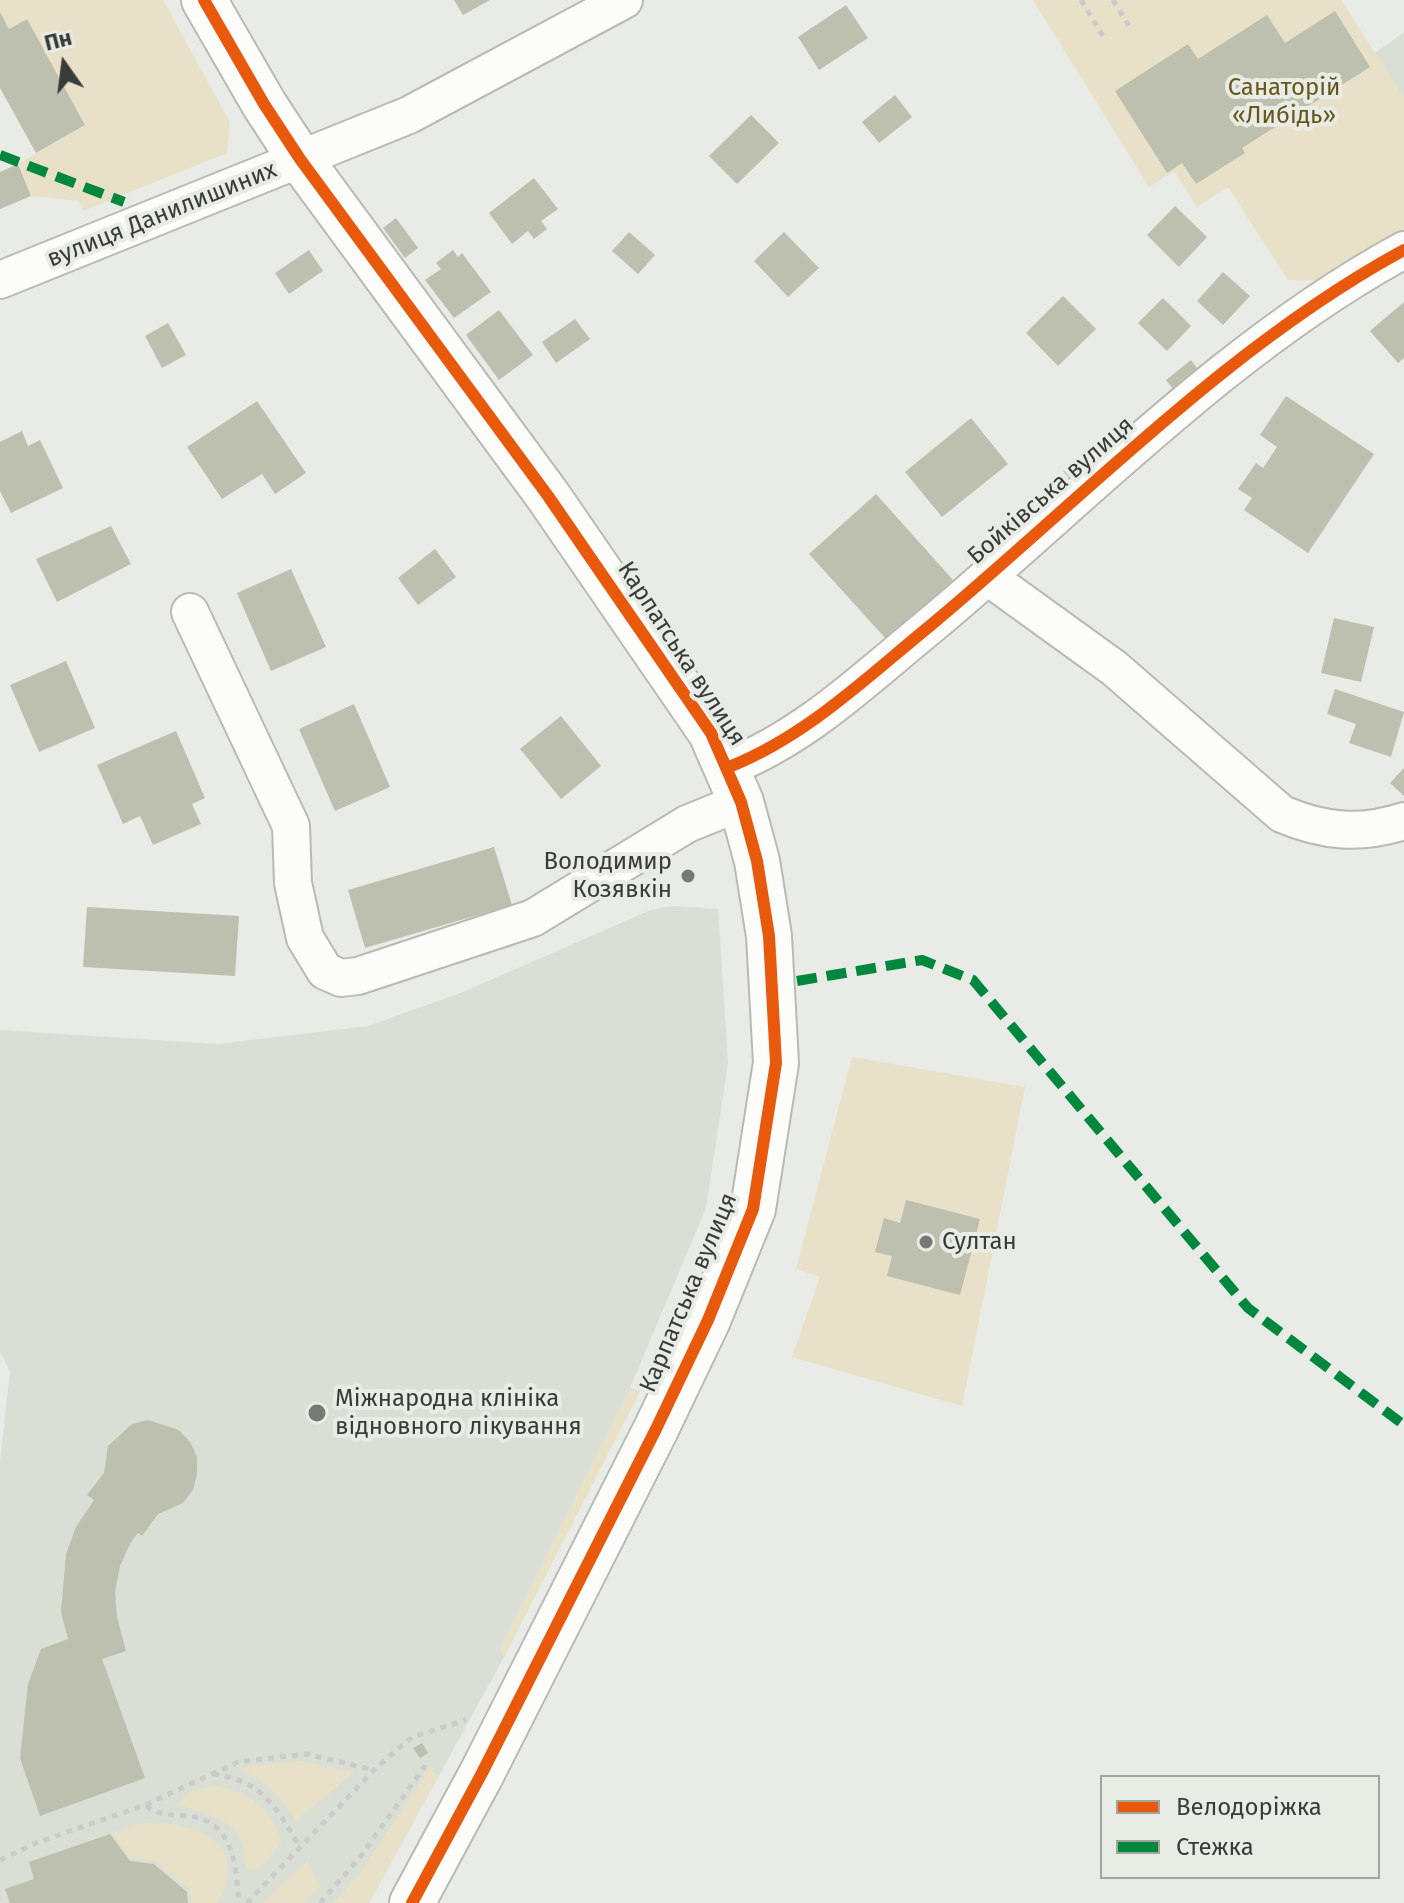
<!DOCTYPE html>
<html>
<head>
<meta charset="utf-8">
<style>
  body { margin:0 }
  #map { position:relative; width:1404px; height:1903px; overflow:hidden; background:#e8ebe6; font-family:"Fira Sans",sans-serif }
  canvas { display:block }
  .legend { position:absolute; left:1100px; top:1775px; width:280px; height:104px; box-sizing:border-box; background:#e8ece5; border:2px solid #a2a5a0; margin:0; padding:10px 14px; list-style:none; font-size:24px; color:#393b38 }
  .legend li { display:flex; align-items:center; gap:16px; height:40px }
  .legend b { width:40px; border:2px solid #a2a5a0 }
  .north { position:absolute; left:24px; top:24px; width:80px; height:80px; -webkit-text-stroke:6px #e8ece5; paint-order:stroke; rotate:346deg; font-size:22px; font-weight:700; line-height:32px; text-align:center; color:#393b38 }
  .north::after { content:''; display:block; margin:auto; width:28px; height:36px; background:#393b38; clip-path:polygon(50% 0,100% 100%,50% 72%,0 100%) }
</style>
</head>
<body>
<div id="map">
<canvas width="1404" height="1903"></canvas>
<ul class="legend">
<li><b style="height:10px;background:#e8590c"></b>Велодоріжка</li>
<li><b style="height:10px;background:#00873e"></b>Стежка</li>
</ul>
<div class="north">Пн</div>
</div>
<script>
const c = document.querySelector('canvas').getContext('2d');
c.lineJoin = 'round';
function fillPath(path, color) { c.fillStyle = color; c.fill(path, 'evenodd'); }
function trace(path, color, width, dash) { c.strokeStyle = color; c.lineWidth = width; c.lineCap = dash ? 'butt' : 'round'; c.setLineDash(dash || []); c.stroke(path); }
function write(font, color, halo, rows, align = 'center') {
  c.font = font + ' "Fira Sans",sans-serif'; c.lineWidth = 8; c.setLineDash([]); c.textBaseline = 'middle'; c.strokeStyle = halo; c.fillStyle = color; for (const [text, x, y, turn = 0] of rows) {
    c.save(); c.translate(x, y); c.rotate((+turn || 0) * Math.PI / 180); c.textAlign = isNaN(turn) ? turn : align; if (halo) c.strokeText(text, 0, 0); c.fillText(text, 0, 0); c.restore();
  }
}
fillPath(new Path2D(`
  M1404 32V98L1375 53Z
  M674 906 718 909 728 1063 706 1208 630 1388 640 1391 504 1657 369 1903H0V1462L10 1371 0 1352V1030L218 1044 368 1026 463 992 653 909Z`), '#dadfd6');
fillPath(new Path2D(`
  M0 0H163L230 122 227 153 83 211 79 201 31 196 18 164 85 125 27 19 9 29 0 12Z
  M1033 0H1341L1404 98V237L1326 281 1288 280 1228 187 1197 207 1174 171 1149 187Z
  M852 1057 1025 1087 962 1406 792 1357 820 1277 796 1269Z
  M629 1389 640 1391 504 1657 499 1649Z
  M299 1761 354 1772 296 1821C281 1797 264 1780 238 1768Z
  M431 1766 437 1778 369 1903H333L360 1873Z
  M213 1786C246 1789 275 1809 281 1844L257 1870H247C244 1861 245 1852 243 1844 236 1820 198 1810 177 1805L189 1792Z
  M146 1823C198 1822 250 1842 218 1903H191L190 1890 154 1861 130 1858 112 1833Z
  M307 1861 320 1887 305 1903H263Z`), '#e8e1c7');
fillPath(new Path2D(`
  M454 0H490L463 15Z
  M846 5 868 38 819 70 798 37Z
  M1335 11 1370 67 1242 148 1245 153 1196 184 1182 163 1167 173 1115 91 1188 44 1198 59 1267 15 1285 43Z
  M0 12 9 29 27 19 85 125 36 153 0 88Z
  M895 95 912 117 879 143 862 122Z
  M751 115 779 143 737 184 709 156Z
  M18 164 31 196 0 209V172Z
  M534 178 558 209 541 221 547 229 534 239 528 231 512 244 489 213Z
  M1175 206 1207 237 1179 267 1147 235Z
  M396 218 418 248 405 258 383 228Z
  M629 232 655 255 638 274 612 251Z
  M784 232 819 268 788 297 754 261Z
  M309 250 323 271 289 294 275 273Z
  M453 250 458 257 462 253 491 292 454 318 425 280 441 269 436 263Z
  M1223 272 1250 296 1223 325 1197 301Z
  M1063 296 1096 329 1058 366 1026 333Z
  M1163 298 1191 326 1167 351 1138 323Z
  M1404 302V358L1398 363 1370 331Z
  M499 310 533 355 499 380 466 335Z
  M575 319 590 339 556 363 542 342Z
  M168 323 186 355 162 368 145 336Z
  M1191 360 1203 376 1178 395 1166 380Z
  M1286 396 1374 454 1308 553 1244 510 1252 498 1238 489 1256 463 1263 468 1277 447 1260 435Z
  M257 401 306 473 275 494 262 474 222 499 187 447Z
  M971 418 1008 464 942 517 905 472Z
  M22 431 28 446 40 440 63 488 11 513 0 491V442Z
  M1086 451 1094 460 1071 480 1063 471Z
  M876 494 953 580 887 640 809 554Z
  M111 526 131 564 57 602 36 559Z
  M435 549 456 577 418 605 398 578Z
  M291 569 326 647 271 671 237 593Z
  M1334 618 1374 627 1361 682 1321 673Z
  M66 661 95 728 39 752 10 685Z
  M1335 689 1404 712 1391 757 1349 743 1356 724 1327 714Z
  M354 704 390 787 335 811 299 729Z
  M561 716 601 766 561 799 520 749Z
  M176 731 205 798 192 804 201 824 153 845 140 816 123 824 97 765Z
  M1404 768V796L1390 783Z
  M494 847 512 905 365 948 348 890Z
  M87 907 239 916 235 976 83 967Z
  M906 1200 980 1219 960 1295 887 1276 892 1256 875 1252 884 1218 900 1223Z
  M148 1420 179 1430 190 1442 197 1457V1474L193 1490 183 1503 158 1514 142 1536 138 1533 131 1542 120 1566 115 1592 117 1617 126 1651 102 1659 145 1778 40 1816 20 1758 28 1684 41 1649 68 1639 61 1612 66 1554 76 1527 94 1500 87 1495 104 1473 108 1446 132 1424Z
  M422 1743 428 1753 420 1758 413 1748Z
  M110 1834 130 1861 154 1864 187 1892 188 1903H10L5 1889 34 1879 29 1862Z`), '#bec0af');
const minor = new Path2D(`
  M0 280 409 115 624 0
  M988 577 1114 668 1282 814C1324 832 1361 835 1404 821
  M190 612 291 826 293 883 305 938 325 971 341 978 358 976 533 918 687 824 741 802
  M729 767C807 736 867 677 931 625 1083 498 1229 345 1404 250`);
const tertiary = new Path2D(`
  M204 0 264 104 300 159 548 496 711 733 741 802 757 861 769 936 776 1063 753 1209 708 1320 656 1429 482 1773 412 1903`);
trace(minor, '#b8bab6', 40);
trace(tertiary, '#b8bab6', 48);
trace(new Path2D(`
  M1081 0 1106 41
  M1113 0 1129 26
  M213 1774C262 1780 276 1807 300 1847
  M146 1806C160 1816 170 1814 187 1816 234 1820 236 1866 239 1903
  M0 1860 36 1843 145 1805 238 1762 306 1754 374 1770
  M247 1903 374 1770 412 1737 466 1720
  M320 1903 360 1857 428 1762`), '#cacbca', 5, [6, 6]);
trace(minor, '#fcfcfb', 36);
trace(tertiary, '#fcfcfb', 44);
trace(new Path2D(`
  M0 155 124 202
  M797 981 922 960 973 980 1248 1308 1404 1425`), '#00873e', 10, [20, 10]);
trace(new Path2D(`
  M204 0 264 104 300 159 548 496 711 733 741 802 757 861 769 936 776 1063 753 1209 708 1320 656 1429 482 1773 412 1903
  M729 767C807 736 867 677 931 625 1083 498 1229 345 1404 250`), '#e8590c', 12);
for (const [x, y, r, color] of [
  [688,876,8,"#767975"],
  [926,1242,8,"#767975"],
  [317,1413,10,"#767975"]
]) { const dot = new Path2D(); dot.arc(x, y, r, 0, 2 * Math.PI); c.fillStyle = color; c.fill(dot); trace(dot, '#e8ece5', 3); }
write('24px', '#66551d', '#e8ece5', [
  ["Санаторій",1284,88],
  ["«Либідь»",1284,116]
]);
write('24px', '#393b38', '#e8ece5', [
  ["вулиця Данилишиних",162,215,-22],
  ["Бойківська вулиця",1051,491,-41],
  ["Карпатська вулиця",681,654,57],
  ["Карпатська вулиця",689,1293,-67]
]);
write('24px', '#393b38', '#e8ece5', [
  ["Володимир",672,862,"right"],
  ["Козявкін",672,890,"right"],
  ["Султан",942,1242],
  ["Міжнародна клініка",335,1399],
  ["відновного лікування",335,1427]
], 'left');
</script>
</body>
</html>
